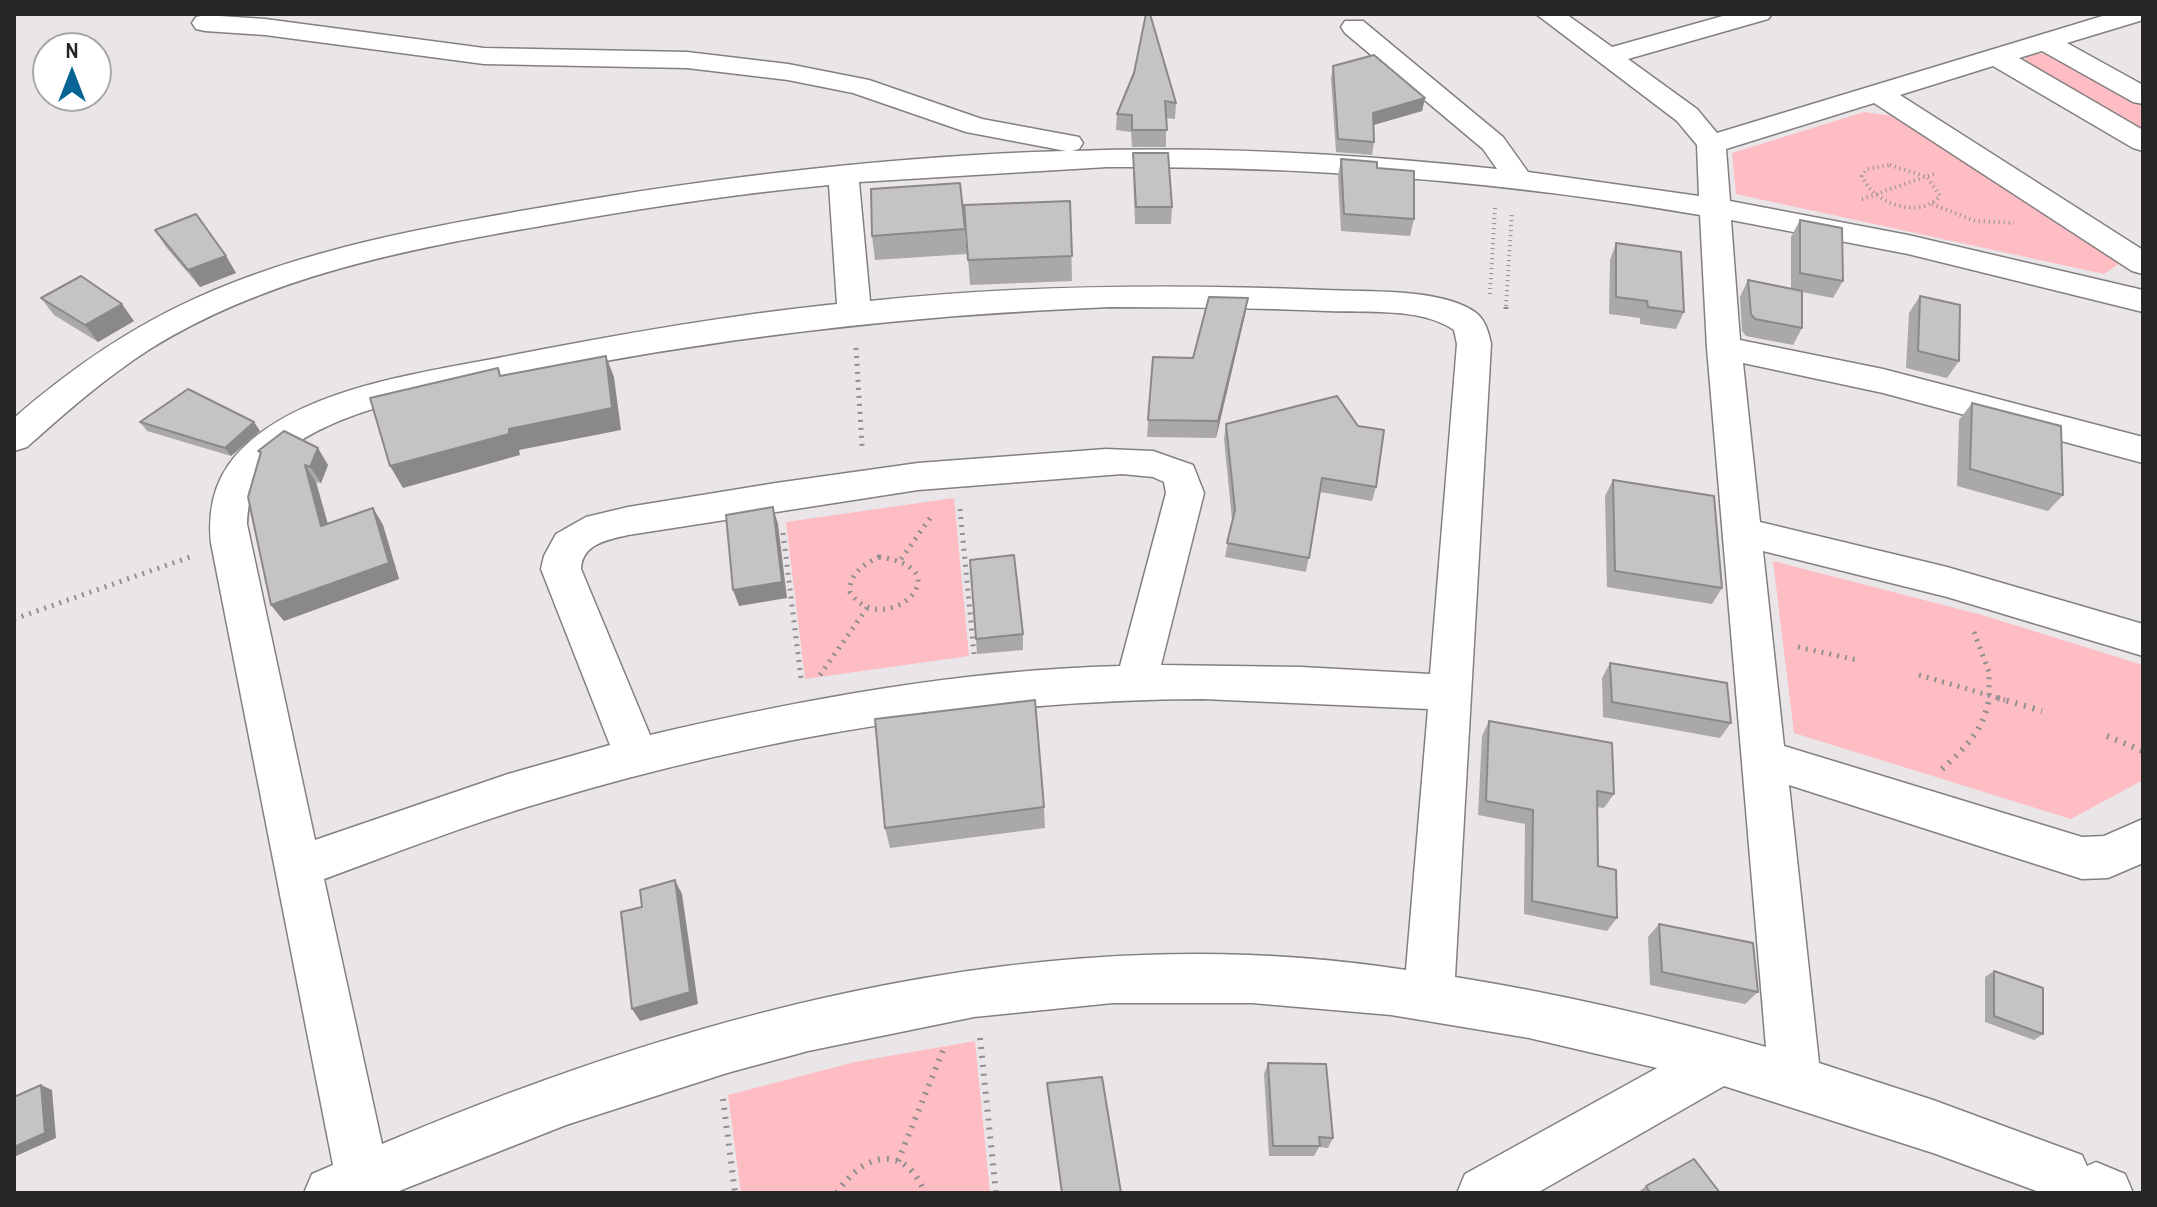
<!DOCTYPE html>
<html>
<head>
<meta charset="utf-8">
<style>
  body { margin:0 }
  #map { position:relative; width:2157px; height:1207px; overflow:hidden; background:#e9e5e8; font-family:"Archivo Narrow",sans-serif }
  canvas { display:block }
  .frame { position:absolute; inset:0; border:16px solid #272627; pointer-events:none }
  .north { position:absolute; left:32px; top:32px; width:80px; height:80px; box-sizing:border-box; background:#fff; border:2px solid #a9a8a9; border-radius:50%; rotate:0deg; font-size:22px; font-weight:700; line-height:32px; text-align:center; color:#272627 }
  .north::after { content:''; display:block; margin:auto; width:28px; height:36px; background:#076494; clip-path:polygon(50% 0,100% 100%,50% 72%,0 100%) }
</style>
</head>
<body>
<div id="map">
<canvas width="2157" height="1207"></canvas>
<div class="frame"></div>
<div class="north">N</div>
</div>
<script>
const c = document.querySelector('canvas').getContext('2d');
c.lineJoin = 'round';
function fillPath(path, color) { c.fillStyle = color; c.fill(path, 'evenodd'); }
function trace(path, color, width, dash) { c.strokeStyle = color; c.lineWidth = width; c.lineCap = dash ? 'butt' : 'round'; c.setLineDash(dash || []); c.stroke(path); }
fillPath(new Path2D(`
  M2030 54H2048L2143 103V135L2023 61Z
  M1864 112 1893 116 2119 264 2104 274 1736 194 1732 153Z
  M954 498 969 656 805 679 786 522Z
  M1773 561 1982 615 2143 665V780L2071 819 1794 733Z
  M975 1041 990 1193H741L728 1095 855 1062Z`), '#febdc2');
const minor = new Path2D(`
  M1536 14H1566L1612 47 1730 14H1772L1768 19 1628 59 1697 109 1717 133 2109 14H2143V20L2067 43 2143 85V104L2133 102 2042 51 2019 58 2143 130V151L2133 148 1993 66 1900 95 2143 250V274L2132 271 1874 103 1726 149 1730 201 1908 235 2143 290V312L1908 254 1731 220 1740 340 1883 369 2143 437V463L1883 393 1743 363 1760 522 1947 567 2143 624V656L1947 597 1763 551 1784 746 2082 837 2104 836 2143 819V863L2108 878 2082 879 1789 785 1819 1063 1933 1100 2082 1155 2087 1166 2096 1162 2125 1174 2133 1193H2042L1933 1153 1724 1086 1537 1193H1457L1465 1174 1657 1068 1529 1038 1391 1015 1252 1003H1113L974 1017 808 1051 727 1073 566 1125 394 1193H304L312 1174 333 1165 211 543C207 505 217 471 246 445 311 385 429 372 513 355 621 334 728 315 837 304L829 185C732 194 636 209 541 226 407 249 267 276 150 349 105 378 66 412 27 447L14 451V418C69 370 128 329 194 299 304 249 426 227 544 207 717 177 890 156 1066 151L966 132 853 93 788 80 687 68 484 64 265 35 205 31 196 29 192 23 196 17 205 15 265 19 484 48 687 52 788 64 869 80 982 119 1079 137 1083 143 1079 149 1072 151C1214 146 1356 154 1497 169L1483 149 1345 33 1341 27 1345 21H1363L1503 137 1528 172 1699 196 1697 145 1677 121ZM1107 167C1306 166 1504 181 1700 215L1707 348 1766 1047C1664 1018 1561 994 1455 977L1491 344C1489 333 1485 319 1475 312 1440 288 1367 292 1325 290 1173 284 1021 285 870 301L859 182ZM1110 307C1183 307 1255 308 1327 311 1366 313 1421 307 1454 330L1457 344 1430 674 1301 667 1161 665 1204 493 1193 465 1153 451 1106 449 918 463 776 483 628 507 586 517 556 534 544 556 541 569 610 745 508 774 315 840 247 524C248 498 254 478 274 460 338 405 432 395 512 379 710 338 908 315 1110 307ZM1122 474 1153 477 1164 482 1166 493 1120 666C961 670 804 699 650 735L581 569C582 544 607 540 628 535L918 490ZM1203 699 1428 709 1406 970C1057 915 702 1008 382 1144L324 879C398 852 471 823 547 801 760 737 980 700 1203 699Z`);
trace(minor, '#837f82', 3);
trace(new Path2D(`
  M1890 165 1927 177 1940 196C1919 221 1871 202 1862 176L1867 169Z
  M1862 199 1936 173
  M1932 204 1975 221 2014 223
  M1490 294 1495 208
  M1506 306 1512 212`), '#918f91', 4, [1, 4]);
trace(new Path2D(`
  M1506 309V304
  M856 348 862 446
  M960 509 974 654
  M783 533 801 678
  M879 557C968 569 881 642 850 592 849 574 864 564 879 557Z
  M901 559 933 514
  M14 619 190 557
  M1974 632 1989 672V700
  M1798 647 1857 660
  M820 675 867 608
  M1919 675 2005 700`), '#918f91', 5, [2, 6]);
trace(new Path2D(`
  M1998 698 2042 711
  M2107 736 2143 751
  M1942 769C1964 749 1985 729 1989 698
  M980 1038 996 1193
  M723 1099 735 1193
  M898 1161 944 1048
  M837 1193C863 1153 904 1142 925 1193`), '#918f91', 6, [2, 7]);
fillPath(minor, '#fff');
fillPath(new Path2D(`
  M1333 66 1425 98 1422 111 1373 125 1374 142 1372 155 1336 152 1331 79Z
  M1134 73 1176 103 1175 119 1166 118V147H1132L1131 132 1116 130 1117 114Z
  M1133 153 1172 207 1171 224H1135L1133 170Z
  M1341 159 1377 168 1414 219 1410 236 1341 231 1338 176Z
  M960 183 967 254 875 260 872 236Z
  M1070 201 1072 281 970 285 964 205Z
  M1800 220 1843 281 1833 298 1802 292V328L1793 345 1746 336 1742 331 1740 297 1748 280 1791 289V237Z
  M155 230 226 256 236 273 200 287 166 247Z
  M1616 243 1684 312 1676 329 1640 324V318L1609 314 1610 260Z
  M1920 296 1959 361 1947 378 1906 368 1909 313Z
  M41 298 134 321 98 342 54 315Z
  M1248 298 1245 315 1216 438 1147 437 1153 357 1193 358Z
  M1972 403 2063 495 2048 511 1957 486 1959 420Z
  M140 422H254L260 431 231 456 147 431Z
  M1226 424 1376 487 1372 501 1320 492 1306 572 1225 557 1232 520 1224 439Z
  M258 451 328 465 321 483 316 482 328 524 373 508 383 525 399 579 284 621 271 605 261 455Z
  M1613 480 1722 588 1712 604 1607 587 1605 496Z
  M1023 634V650L977 654 976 639Z
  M1610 663 1731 723 1720 738 1603 717 1602 678Z
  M1489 721 1614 794 1604 808 1597 807 1598 866 1617 918 1607 931 1524 914 1525 824 1478 815 1482 736Z
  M1044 807 1045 828 890 848 885 828Z
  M1659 924 1758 992 1745 1004 1650 985 1648 937Z
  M1994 971 2043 1034 2034 1040 1985 1022V977Z
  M1268 1063 1333 1138 1328 1148 1319 1147 1314 1156H1269L1264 1074Z
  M1646 1186 1720 1193H1637Z`), '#aaa8ab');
fillPath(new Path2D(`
  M1425 98 1422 111 1370 126 1373 113Z
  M226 256 236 273 200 287 188 270Z
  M1248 298 1245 315 1216 438 1218 421Z
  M122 304 134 321 98 342 85 325Z
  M606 356 614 377 621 430 519 450 520 455 403 488 390 466 509 429Z
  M254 422 260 431 231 456 225 448Z
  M318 448 328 465 321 483 310 467Z
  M305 465 316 482 333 543 321 526Z
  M773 507 778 524 787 598 739 606 733 590Z
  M373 508 383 525 399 579 284 621 271 605Z
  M675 880 682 894 698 1004 640 1021 632 1009Z
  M41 1085 52 1090 56 1138 14 1157V1147Z`), '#8b888b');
const building = new Path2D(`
  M1146 14H1150L1176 103 1165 101 1167 130H1132V115L1117 114 1134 73Z
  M1374 55 1425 98 1373 113 1374 142 1338 139 1333 66Z
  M1133 153H1168L1172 207H1136Z
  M1341 159 1377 162V168L1414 171V219L1344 214Z
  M960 183 965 229 872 236 871 189Z
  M1070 201 1072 256 968 260 964 205Z
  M196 214 226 256 188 270 155 230Z
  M1800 220 1842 228 1843 281 1800 273Z
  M1616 243 1681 252 1684 312 1648 307 1647 301 1616 297Z
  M81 276 122 304 85 325 41 298Z
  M1748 280 1802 291V328L1755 319 1751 314Z
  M1920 296 1960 305 1959 361 1918 351Z
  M1209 297 1248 298 1218 421 1148 420 1153 357 1193 358Z
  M606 356 612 408 509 429V434L390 466 370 398 498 368 500 376Z
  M188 389 254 422 225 448 140 422Z
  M1337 396 1358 426 1384 430 1376 487 1322 478 1309 558 1227 543 1235 510 1226 424Z
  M1972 403 2061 426 2063 495 1970 469Z
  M284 431 318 448 310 467 305 465 321 526 373 508 389 563 271 605 248 497 261 452 258 451Z
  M1613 480 1714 496 1722 588 1615 571Z
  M773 507 782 582 733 590 726 515Z
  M1014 555 1023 634 976 639 970 560Z
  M1610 663 1727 683 1731 723 1612 702Z
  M1035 700 1044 807 885 828 875 719Z
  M1489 721 1612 743 1614 794 1597 791 1598 866 1616 870 1617 918 1532 901 1533 810 1486 801Z
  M675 880 690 992 632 1009 621 912 642 907 640 890Z
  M1659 924 1753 943 1758 992 1662 972Z
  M1994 971 2043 988V1034L1994 1016Z
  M1268 1063 1326 1064 1333 1138 1319 1137 1320 1146H1273Z
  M1102 1077 1121 1193H1062L1047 1083Z
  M41 1085 45 1133 14 1147V1097Z
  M1694 1159 1720 1193H1650L1646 1186Z`);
fillPath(building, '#c6c3c7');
trace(building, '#8b888b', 2);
</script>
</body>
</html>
